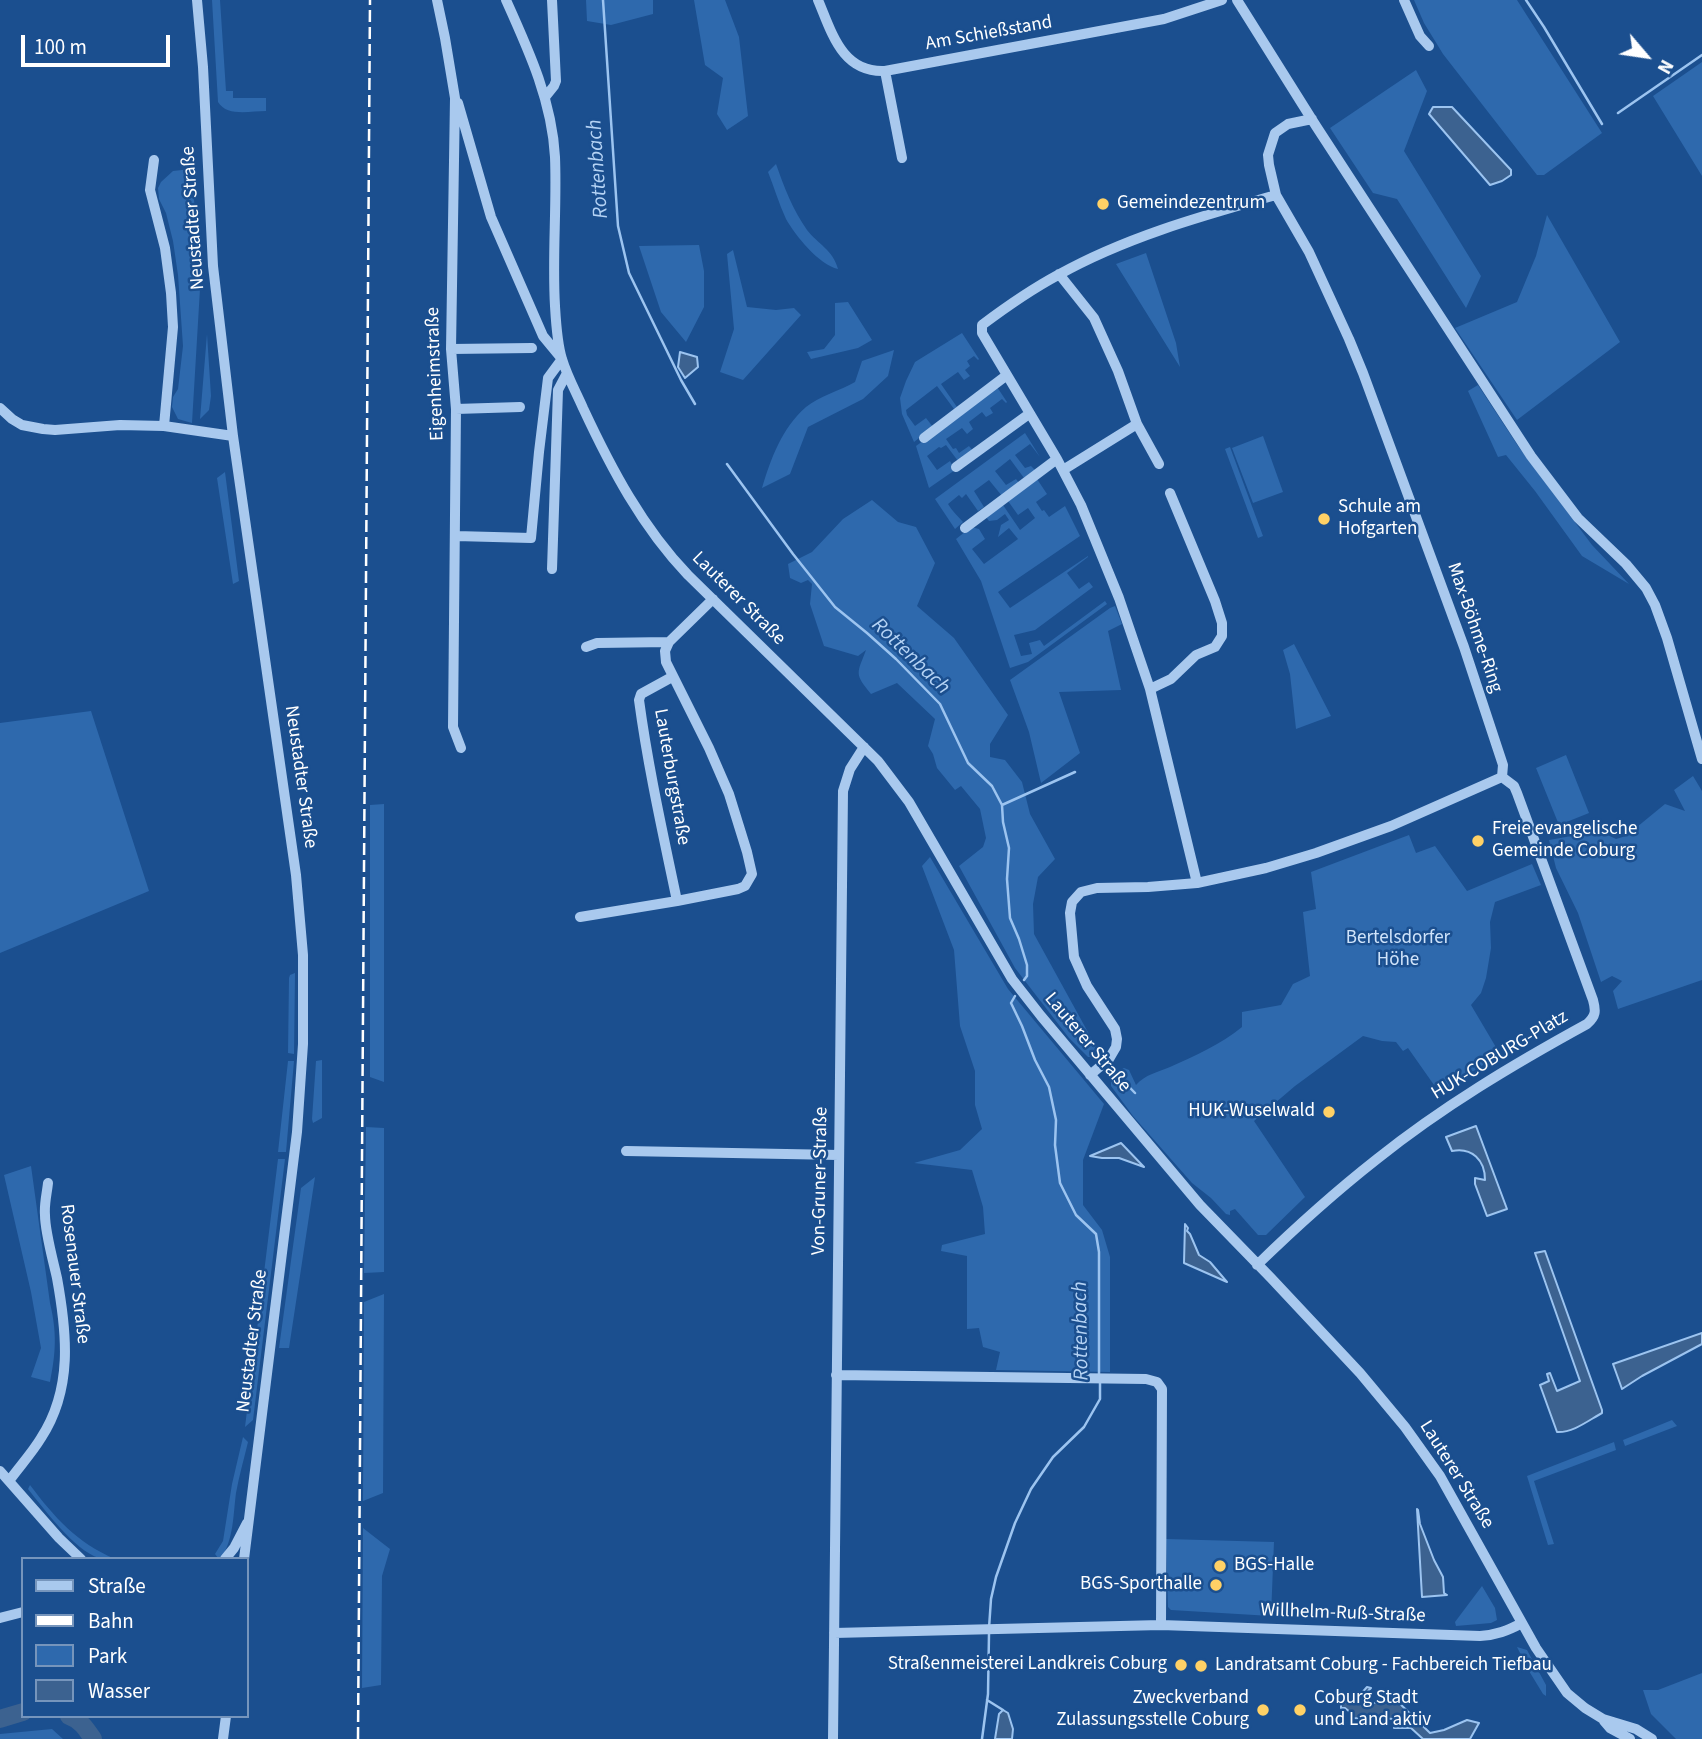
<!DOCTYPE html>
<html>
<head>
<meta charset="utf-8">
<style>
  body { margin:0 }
  #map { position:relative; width:1702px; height:1739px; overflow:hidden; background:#1b4f8f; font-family:"Source Sans 3",sans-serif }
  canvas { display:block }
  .legend { position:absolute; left:21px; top:1557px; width:228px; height:161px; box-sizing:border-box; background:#1b4f8f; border:2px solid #7695bc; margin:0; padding:9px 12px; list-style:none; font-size:21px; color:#fff }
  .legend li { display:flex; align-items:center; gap:14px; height:35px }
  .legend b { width:35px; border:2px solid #7695bc }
  .north { position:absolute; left:1611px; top:21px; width:70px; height:70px; -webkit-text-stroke:5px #1b4f8f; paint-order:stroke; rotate:119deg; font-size:19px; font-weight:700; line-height:28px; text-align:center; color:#fff }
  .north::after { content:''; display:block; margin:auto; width:24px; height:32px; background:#fff; clip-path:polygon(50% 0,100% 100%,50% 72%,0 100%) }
  .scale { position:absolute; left:21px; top:35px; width:149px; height:32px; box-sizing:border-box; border:4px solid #fff; border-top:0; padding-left:9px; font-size:21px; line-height:24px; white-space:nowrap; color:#fff; -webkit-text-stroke:5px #1b4f8f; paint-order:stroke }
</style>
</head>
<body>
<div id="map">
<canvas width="1702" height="1739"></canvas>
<ul class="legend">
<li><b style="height:9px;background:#a9c9ee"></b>Straße</li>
<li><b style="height:9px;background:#fff"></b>Bahn</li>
<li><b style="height:19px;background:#2e69ad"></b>Park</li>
<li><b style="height:19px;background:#3c6290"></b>Wasser</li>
</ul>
<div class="north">N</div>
<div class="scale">100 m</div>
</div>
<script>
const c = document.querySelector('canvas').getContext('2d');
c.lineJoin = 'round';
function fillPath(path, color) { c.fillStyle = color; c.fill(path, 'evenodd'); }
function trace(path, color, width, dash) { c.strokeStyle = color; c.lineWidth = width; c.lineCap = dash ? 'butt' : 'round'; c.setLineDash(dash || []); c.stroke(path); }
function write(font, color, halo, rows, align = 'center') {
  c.font = font + ' "Source Sans 3",sans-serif'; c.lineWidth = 5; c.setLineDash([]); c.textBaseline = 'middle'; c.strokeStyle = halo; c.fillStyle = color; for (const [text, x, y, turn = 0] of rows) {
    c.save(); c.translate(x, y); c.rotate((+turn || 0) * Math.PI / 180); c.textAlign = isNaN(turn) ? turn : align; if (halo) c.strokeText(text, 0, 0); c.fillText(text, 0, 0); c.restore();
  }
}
fillPath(new Path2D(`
  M212 0H220L226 91H233V98H266V111C250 111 227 117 218 102Z
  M586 0H653V14L611 25 587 21Z
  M694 0H725L739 37 748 116 727 130 717 114 723 78 705 65Z
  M1414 0H1517L1602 133 1544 175H1537L1443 54 1424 23Z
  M1702 62V176L1653 96Z
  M1416 70 1427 91 1404 151 1481 276 1466 308 1397 199 1373 193 1330 128Z
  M776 164C784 187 793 210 807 230 818 244 833 250 838 269 819 265 795 235 786 219 779 204 774 187 768 172Z
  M191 169 201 272 192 423 178 419 172 407 173 397 178 389 183 346 178 275 173 241 166 213 159 199 158 188 161 182 173 171Z
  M1547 215 1620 342 1517 420 1455 328 1517 302 1536 256Z
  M699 245 704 271V307L686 342 661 312 639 246Z
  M733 250 747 307 776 310 794 308 801 315 743 380 720 372 734 329 727 254Z
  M1146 253 1176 343 1180 367 1116 264Z
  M848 302 872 340 858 348 811 359 807 352 824 349 835 335V303Z
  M962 333 979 359 978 360 974 356 967 361 970 366 965 370 970 376 964 380 958 372 941 384 957 407 954 409 937 386 906 410 907 415 915 426 926 418 933 427 914 442 902 414 900 398 906 381 915 362Z
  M207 334 211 396 209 410 200 419Z
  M894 350 888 376 863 399 808 427 790 474 762 488C771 458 782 428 806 407 818 397 841 390 855 382L862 361Z
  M1478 385 1518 446 1592 545 1629 584 1582 556 1535 491 1506 455 1498 457 1468 391Z
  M997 387 1007 402 1006 403 1002 399 990 408 993 413 986 417 982 412 969 422 973 429 967 434 962 428 946 439 953 449 956 448 959 453 969 446 973 451 958 461 946 445 941 448 939 447 927 456 937 470 950 461 955 470 929 488 916 446Z
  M1025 433 1040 457 1030 444 1015 455 1025 468 1031 466 1035 470 1024 478 1010 459 995 471 1006 485 1016 479 1019 483 1002 496 989 480 974 491 984 507 978 511 966 494 962 498 959 495 948 504C952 511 958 516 963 522L955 529 935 499Z
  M1263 436 1283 492 1253 503 1232 448Z
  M1230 447 1263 536 1258 538 1225 449Z
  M225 472 239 581 233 584 217 478Z
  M1037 479 1047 494 1036 502 1042 511 1044 510 1049 517 1065 506 1080 536 998 592 1010 608 1088 556V557L1067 573 1079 589 1089 582 1093 587 1035 630 1014 635 1021 656 1032 654 1029 643 1040 640 1044 646 1105 601 1107 604 1028 662 1010 668 981 581 956 539 971 527 979 529 985 539 972 549 984 564 1018 539 1009 528 998 537 1001 525 1009 520 1005 514 997 520 989 521 986 517 1003 505 1020 530 1035 518 1028 508 1018 515 1008 501Z
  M872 500 898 522 916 527 935 563 917 606 954 638 1008 715 990 744V757L1005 760 1022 782 1030 814 1055 859 1038 877 1033 904 1034 934 1100 1054 1096 1057H1088L1069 1038 1015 968 959 866 983 847 986 838 980 809 961 786 955 790 937 768 933 754 928 746 935 719 897 683 871 694C854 673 857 674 866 650L858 656 824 646 810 604 812 584 808 580 801 583 790 578 788 564 812 552 843 519Z
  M1115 606 1122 624 1108 631 1121 690 1059 692 1080 753 1041 783 1029 732 1010 680 1110 608Z
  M1294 644 1331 716 1296 729 1290 674 1283 650Z
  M91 711 149 891 0 953V723Z
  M1566 755 1589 813 1559 825 1536 768Z
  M1693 776 1702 791V980L1618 1009 1613 991 1622 981 1612 976 1601 982 1578 913 1556 868 1549 840 1566 837 1595 829 1616 839 1626 836 1665 804 1685 811 1674 790Z
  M384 804V1082L370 1077V805Z
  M1409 835 1416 853 1435 846 1467 891 1532 864 1541 885 1495 902 1490 922 1491 948 1486 978 1481 993 1471 1005 1500 1054 1444 1090 1439 1082 1434 1085 1408 1048 1403 1051 1396 1042 1382 1041 1363 1036 1295 1086 1254 1121 1305 1197 1266 1235H1258L1235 1209 1230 1211V1215L1226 1214 1211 1198 1192 1183 1133 1116 1111 1086V1078L1118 1071 1124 1068 1129 1070 1136 1085C1146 1074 1156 1073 1170 1067 1195 1056 1221 1044 1242 1027V1012L1281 1005 1293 984 1310 976 1303 912 1316 909 1311 872Z
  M930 857 1008 989 1104 1104 1083 1160V1205L1102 1230 1110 1257V1372L996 1370 1000 1352 983 1347 979 1328 967 1329V1256L941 1251 942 1245 985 1234 983 1207 972 1170 914 1163 960 1150 982 1129 975 1105V1071L960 1026 954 950 922 866Z
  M295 973 294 1054 288 1053 289 978 290 975Z
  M322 1060V1118L313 1123 312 1119 316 1061Z
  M288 1061H294L286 1152H278Z
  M366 1127 384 1128V1272L364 1273Z
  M278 1159H285L253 1420 245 1427Z
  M31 1166 50 1303C57 1333 56 1352 50 1382L31 1377 41 1348 31 1292 4 1175Z
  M315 1177 289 1348H279L301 1188Z
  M384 1294 383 1493 363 1501 364 1302Z
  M1672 1420 1677 1426 1625 1446 1623 1440Z
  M243 1437 248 1442C244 1459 239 1476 236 1493 233 1516 234 1538 221 1559H219L215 1554 223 1541 232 1484Z
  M1614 1442 1616 1450 1534 1481 1554 1544 1548 1545 1527 1476Z
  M30 1485C55 1518 76 1542 115 1559 110 1559 103 1560 99 1558 74 1550 44 1509 28 1489Z
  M363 1528 390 1549 382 1576 381 1685 362 1688Z
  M1166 1539 1274 1542 1271 1616 1171 1610 1168 1607Z
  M1482 1586 1495 1608 1497 1620 1491 1623 1456 1626 1455 1622Z
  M1517 1647 1527 1650 1546 1685V1696L1543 1694 1529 1671Z
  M1702 1673V1739H1676L1651 1714 1643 1690H1658Z
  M52 1729 63 1739H0V1734Z`), '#2e69ad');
const water = new Path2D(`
  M1433 107H1452L1511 170V175L1502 181 1490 185 1429 114Z
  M680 352 697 357 698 367 685 378 678 367Z
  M1476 1126 1507 1209 1487 1216 1475 1184V1178L1485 1180C1485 1160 1472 1147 1452 1151L1446 1137Z
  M1121 1143 1144 1167 1119 1158H1102L1090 1156Z
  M1185 1224 1188 1228 1187 1231 1190 1234 1199 1255 1210 1262 1227 1282 1184 1263Z
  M1545 1251 1602 1410V1413C1589 1420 1573 1433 1557 1432L1540 1385 1549 1381 1547 1374 1550 1373 1557 1391 1580 1381 1535 1253Z
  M1702 1333V1344L1642 1376 1622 1389 1613 1364Z
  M1417 1509 1418 1510 1420 1524 1434 1560 1443 1577 1444 1593 1447 1595 1422 1597Z
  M1367 1687 1371 1688 1365 1694 1366 1704C1375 1705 1379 1701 1384 1693L1393 1697 1430 1733 1444 1730 1467 1720 1479 1723 1470 1739H1423L1411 1728H1394L1402 1719 1350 1718V1712L1345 1708H1341V1701L1352 1704Z
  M1003 1710 1008 1713 1013 1729 1012 1739H995L999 1714Z`);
fillPath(water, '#3c6290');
trace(water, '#9cc4f0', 2);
trace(new Path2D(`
  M603 0 618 226 629 273 681 380 695 404
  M1526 0 1544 27 1602 124
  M1618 113 1702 55
  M727 464 793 554 835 607 867 633 896 659 940 704 968 763 992 786 1002 805 1003 822 1009 848 1007 879 1010 918 1019 939 1027 965V976L1024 980
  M1002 805 1075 772
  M1015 996 1011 1003 1022 1026 1035 1060 1049 1087 1056 1120 1055 1145 1060 1183 1076 1215 1096 1234 1099 1252V1376
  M1109 1066 1135 1093
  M989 1628 991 1599 996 1577 1015 1523 1031 1489 1053 1457 1084 1427 1100 1399V1382
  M987 1700 1003 1710
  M982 1739 988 1694 989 1634`), '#9cc4f0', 2.5);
trace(new Path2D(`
  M69 1716C81 1720 87 1730 93 1739
  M0 1719 23 1712`), '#3c6290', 18);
trace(new Path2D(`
  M197 0 203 67 213 266 233 436 296 875 303 955V1044L297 1132 244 1559
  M437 0 445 38 455 98 451 349 456 409 453 727 461 748
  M506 0C529 51 552 101 555 157 557 207 552 257 555 306 556 323 557 343 562 359 567 376 576 392 583 408 611 468 642 527 688 575L878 761 909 802 1012 979 1041 1016 1200 1205 1271 1278 1360 1373 1405 1427 1440 1476 1536 1648 1567 1693 1585 1708 1603 1719 1636 1729 1652 1739
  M818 0C832 33 842 73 885 71L1164 19 1222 0
  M1237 0 1316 126 1531 456 1578 518 1626 564 1646 588 1655 605 1667 638 1702 759
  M1404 0 1420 36 1429 46
  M885 71 902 158
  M546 96 554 86 556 81 552 0
  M1312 119 1288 124 1275 133 1268 155 1269 165 1276 195 1309 252 1349 339 1363 373 1464 647 1503 765 1502 777
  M154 160 150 190 165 248 171 293 173 327 164 426
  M1059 274 1094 318 1118 371 1137 424 1063 470
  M451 349 532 348
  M0 408 12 419 22 425 43 429 55 430 120 425 164 426 233 436
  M456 409 520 407
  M1137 424 1159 464
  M924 438 1007 375
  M956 467 1029 414
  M965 528 1057 459
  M456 536 531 538 539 452 548 378 562 359 543 336 491 217 458 103
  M552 569 558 390 567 373
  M586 647 597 643 669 642 713 599
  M672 677 641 694 639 700C648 767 663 834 677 901
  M1150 689 1171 679 1196 655 1215 647 1222 636V623L1215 601 1170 493
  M1197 883 1150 689 1119 598 1081 505 1057 459 982 333V325C1006 307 1032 289 1058 275 1126 237 1202 216 1276 195
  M580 917 677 901 738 889 745 886 752 874 747 852 729 794 709 748 666 662 665 651 669 642
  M1090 1075 1109 1059 1116 1047 1117 1039 1115 1029 1087 986 1074 957 1070 913 1072 902 1081 892 1097 888 1148 887 1197 883 1266 868 1316 853 1391 826 1502 777
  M626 1151 839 1155
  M1257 1265C1295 1228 1335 1192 1377 1159 1442 1107 1514 1064 1587 1024 1596 1016 1596 1011 1593 1000L1517 793 1514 786 1502 777
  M836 1375 1146 1379 1157 1382 1162 1389 1161 1625
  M0 1471 59 1538 81 1559
  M9 1481C19 1467 32 1453 41 1438 73 1389 67 1333 57 1278 53 1260 45 1232 45 1215 44 1204 47 1193 48 1183
  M225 1559 234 1548 247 1523
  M0 1618 23 1612
  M834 1633 1161 1625 1480 1636C1496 1635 1507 1631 1522 1623
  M1604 1721 1610 1728 1630 1739
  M223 1739 226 1716
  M833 1739 843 791 850 769 864 747`), '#a9c9ee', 10);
trace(new Path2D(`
  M358 1739 370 0`), '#fff', 2.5, [12, 5]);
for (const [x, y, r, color] of [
  [1103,204,7,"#ffd166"],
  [1324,519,7,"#ffd166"],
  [1478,841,7,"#ffd166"],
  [1329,1112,7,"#ffd166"],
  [1220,1566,7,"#ffd166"],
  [1216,1585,7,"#ffd166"],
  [1181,1665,7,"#ffd166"],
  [1201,1666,7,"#ffd166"],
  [1263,1710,7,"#ffd166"],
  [1300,1710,7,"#ffd166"]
]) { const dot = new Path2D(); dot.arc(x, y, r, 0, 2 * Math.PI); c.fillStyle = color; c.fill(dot); trace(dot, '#1b4f8f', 2.5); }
write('19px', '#fff', '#1b4f8f', [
  ["Am Schießstand",989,34,-10],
  ["Neustadter Straße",194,218,-94],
  ["Eigenheimstraße",436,374,-92],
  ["Lauterer Straße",738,599,45],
  ["Max-Böhme-Ring",1474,628,71],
  ["Neustadter Straße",300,777,82],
  ["Lauterburgstraße",671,777,80],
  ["Lauterer Straße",1087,1043,50],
  ["HUK-COBURG-Platz",1500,1056,-31],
  ["Von-Gruner-Straße",821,1181,-89],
  ["Rosenauer Straße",74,1274,83],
  ["Neustadter Straße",253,1341,-83],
  ["Lauterer Straße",1456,1475,58],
  ["Willhelm-Ruß-Straße",1343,1614,2]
]);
write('19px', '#fff', '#1b4f8f', [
  ["Gemeindezentrum",1117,204],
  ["Schule am",1338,508],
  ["Hofgarten",1338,530],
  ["Freie evangelische",1492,830],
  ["Gemeinde Coburg",1492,852],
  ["HUK-Wuselwald",1315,1112,"right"],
  ["BGS-Halle",1234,1566],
  ["BGS-Sporthalle",1202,1585,"right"],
  ["Straßenmeisterei Landkreis Coburg",1167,1665,"right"],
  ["Landratsamt Coburg - Fachbereich Tiefbau",1215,1666],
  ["Zweckverband",1249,1699,"right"],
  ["Zulassungsstelle Coburg",1249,1721,"right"],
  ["Coburg Stadt",1314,1699],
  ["und Land aktiv",1314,1721]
], 'left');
write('19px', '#cfe3fa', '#1b4f8f', [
  ["Bertelsdorfer",1398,939],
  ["Höhe",1398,961]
]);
write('italic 21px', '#b5d3f5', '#1b4f8f', [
  ["Rottenbach",599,169,-94],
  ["Rottenbach",910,657,44],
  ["Rottenbach",1082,1331,-91]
]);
</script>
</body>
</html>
